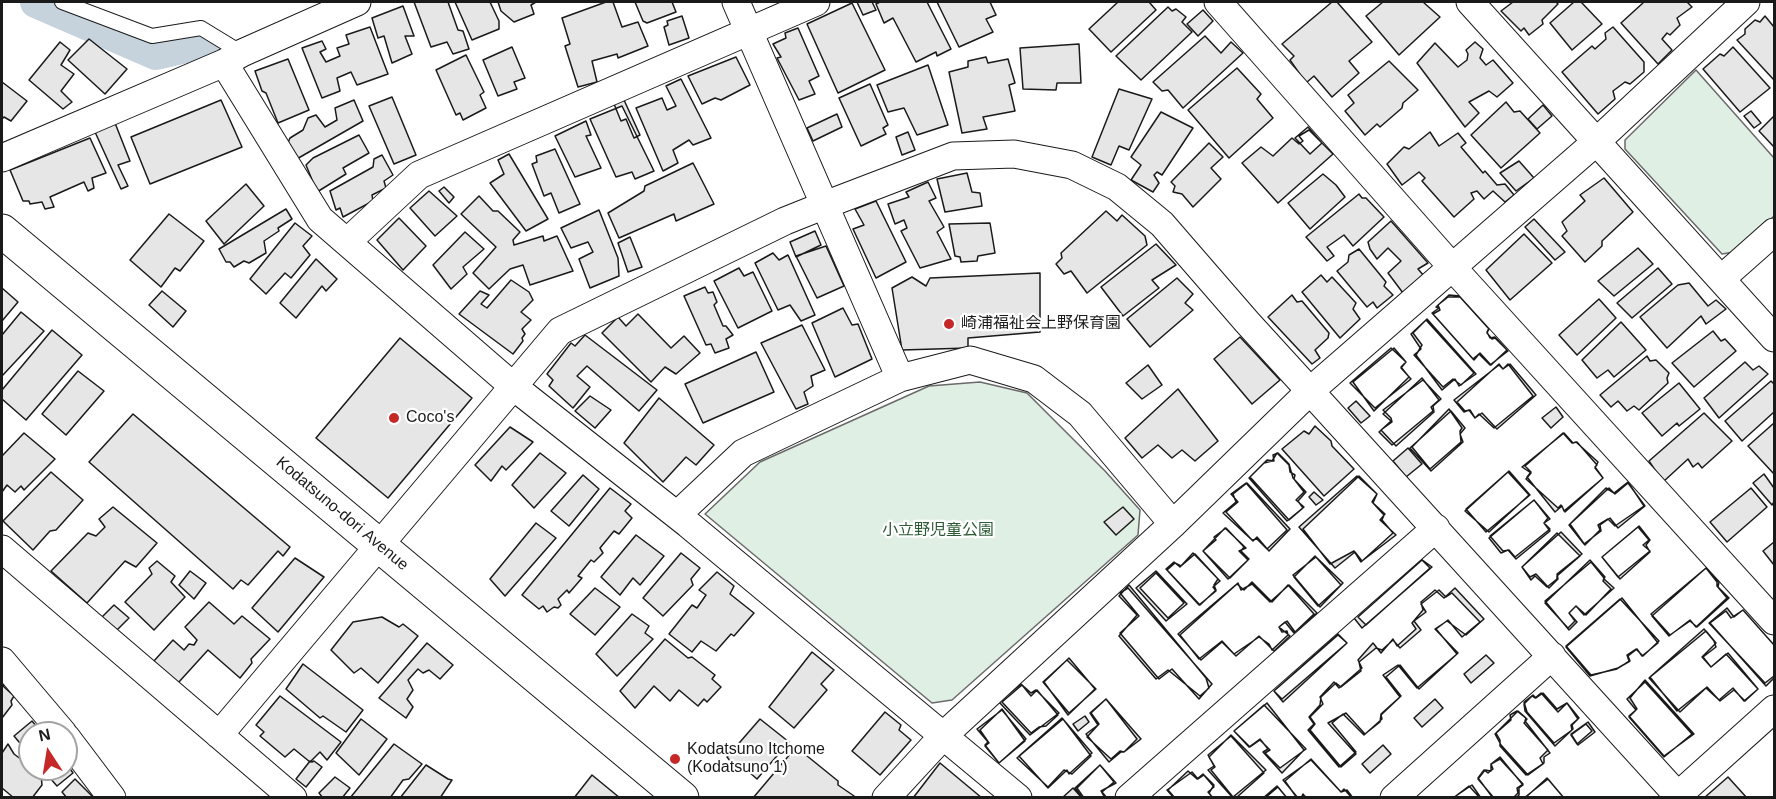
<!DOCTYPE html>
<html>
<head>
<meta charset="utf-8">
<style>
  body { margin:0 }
  #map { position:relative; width:1776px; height:799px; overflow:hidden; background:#fff; font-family:Arial,sans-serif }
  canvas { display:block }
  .frame { position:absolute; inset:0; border:3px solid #1a1a1a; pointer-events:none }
  .north { position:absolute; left:18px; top:721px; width:60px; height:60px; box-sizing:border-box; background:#fff; border:2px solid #a3a3a3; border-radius:50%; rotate:348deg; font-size:16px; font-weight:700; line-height:24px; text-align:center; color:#1a1a1a }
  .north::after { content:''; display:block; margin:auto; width:21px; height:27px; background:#c62828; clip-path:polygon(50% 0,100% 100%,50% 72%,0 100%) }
</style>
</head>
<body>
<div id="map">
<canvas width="1776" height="799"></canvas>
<div class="frame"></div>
<div class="north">N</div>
</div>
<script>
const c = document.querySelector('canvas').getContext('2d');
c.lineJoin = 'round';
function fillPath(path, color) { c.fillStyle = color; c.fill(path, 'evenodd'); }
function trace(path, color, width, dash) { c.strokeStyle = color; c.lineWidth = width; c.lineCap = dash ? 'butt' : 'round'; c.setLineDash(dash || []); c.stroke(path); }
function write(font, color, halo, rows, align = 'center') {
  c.font = font + ' Arial,"Noto Sans JP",sans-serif'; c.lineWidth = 4.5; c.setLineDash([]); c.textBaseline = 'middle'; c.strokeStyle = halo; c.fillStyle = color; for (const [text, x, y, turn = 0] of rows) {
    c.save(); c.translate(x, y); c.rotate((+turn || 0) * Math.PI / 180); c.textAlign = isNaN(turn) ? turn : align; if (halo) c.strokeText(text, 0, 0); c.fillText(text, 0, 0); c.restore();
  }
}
const green = new Path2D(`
  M1696 70 1774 158V216L1740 251 1722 254 1625 149V140Z
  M980 382 1027 393 1105 471 1140 510 1138 535 952 700 932 703 705 514 760 462 929 386Z`);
fillPath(green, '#e0efe3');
trace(green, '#6a6a6a', 1.5);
trace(new Path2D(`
  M36 2 156 54 204 43`), '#c6d2dc', 32);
const building = new Path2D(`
  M414 2H448L458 30 463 31 469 49 453 54 447 42 431 47Z
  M455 2H490L499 21V29L472 40Z
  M498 2H536L531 5 534 14 514 22 501 11Z
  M606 2H613L622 27 638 22 648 46 618 58 617 54 592 61 597 82 578 87 565 46 570 44 562 18Z
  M635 2H672L676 12 647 23 643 21Z
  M857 2H872L876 10 863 15Z
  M880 2H927L951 49 937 56 936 52 916 62 893 18 884 23 876 4Z
  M937 2H990L996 15 986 19 993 32 959 47Z
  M1118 2H1149L1156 10 1111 52 1089 29Z
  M1332 2H1337L1372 42 1349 61 1359 73 1332 97 1314 76 1306 83 1290 60 1294 56 1282 44Z
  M1383 2H1423L1440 17 1399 55 1366 16Z
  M1513 2H1556L1558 4 1542 20 1543 24 1529 35 1524 28 1521 31 1501 11Z
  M1574 2H1581L1602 24 1572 50 1550 23Z
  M1644 2H1687L1692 7 1677 18 1680 25 1670 35 1667 33 1662 39 1672 50 1658 64 1621 23Z
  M852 3 885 70 838 93 807 24Z
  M403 6 414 36H405L412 54 392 63 384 36 378 38 372 18Z
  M1168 7 1172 11 1176 9 1186 17 1182 22 1192 32 1141 80 1116 56Z
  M1203 10 1213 21 1198 36 1187 24Z
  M682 16 689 38 669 45 664 27 668 25 667 21Z
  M1765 16 1774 27V80L1737 40 1745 34V29L1755 20 1760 22Z
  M370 27 388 74 357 85 351 72 337 78 340 91 322 98 302 48 322 41 326 49 320 52 326 62 340 56 337 48 349 44 346 35Z
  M1613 27 1644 62V72L1630 84 1625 82 1613 91 1615 99 1598 114 1562 72 1592 46 1595 49 1606 39 1605 33Z
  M798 28 819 76 809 81 815 94 799 100 777 58 781 57 773 44 786 38 785 33Z
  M1205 36 1221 53 1231 42 1243 53 1183 108 1168 90 1162 91 1153 82Z
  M89 39 127 69 105 94 68 60Z
  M60 42 70 50 61 65 74 74 61 91 72 102 63 109 29 80Z
  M1475 42 1483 49 1480 58 1486 65 1493 60 1513 83 1497 97 1489 91 1469 102 1479 113 1465 127 1417 63 1435 43 1458 67 1467 60 1468 54 1466 50Z
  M1079 44 1081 83H1057L1056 90 1023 89 1020 48Z
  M512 47 525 78 514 82 517 89 498 96 483 60Z
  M1733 47 1770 88 1740 112 1703 69 1720 54 1724 56Z
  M466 55 484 92 480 95 486 108 463 120 460 113 456 115 436 70Z
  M736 57 750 85 721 100 715 98 702 104 688 76Z
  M986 57 988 63 1008 59 1015 83 1009 85 1015 111 983 117 987 129 962 133 949 72 968 67V61Z
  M288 59 309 110 278 123 266 93 262 91 255 71Z
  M1389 61 1418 90 1403 103 1402 108 1380 127 1377 124 1365 135 1345 111 1354 103 1348 95Z
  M928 65 948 125 917 135 904 108 888 112 877 85Z
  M1237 68 1261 94 1257 99 1273 118 1229 158 1188 110Z
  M681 79 711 138 693 145 689 140 673 150 678 163 663 171 636 108 662 98 667 110 676 106 666 86Z
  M2 82 27 101 11 121 4 117 2 119Z
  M870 84 888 125 883 128 886 134 861 146 839 98Z
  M1119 89 1152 99 1129 150 1119 146 1111 165 1092 157Z
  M392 97 416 155 394 164 369 106Z
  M221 100 242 147 150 184 131 137Z
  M354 100 363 121 295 160 287 145 290 138 303 130 308 118 316 115 325 127 337 120 335 108Z
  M624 100 640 135 634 138 626 119 621 121 614 104Z
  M1506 102 1514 112 1520 111 1540 133 1501 168 1471 135Z
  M1543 105 1552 116 1537 129 1528 119Z
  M622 106 654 171 635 179 632 172 616 177 590 119Z
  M1751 111 1761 123 1754 128 1744 116Z
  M1161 112 1193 128 1162 175 1157 172 1154 175 1159 183 1153 192 1131 180 1141 165 1131 157Z
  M837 114 842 127 813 141 807 128Z
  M1774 116V147L1759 131Z
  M586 121 591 135 586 136 601 168 575 177 555 136Z
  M115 123 130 161 118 165 128 186 121 189 95 132Z
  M1308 127 1322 143 1310 154 1295 138Z
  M1309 130 1333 154 1278 203 1242 163 1261 147 1273 156 1292 138 1299 144 1303 141 1299 136Z
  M908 132 915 150 902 155 896 137Z
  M1430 132 1439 146 1458 133 1466 143 1461 147 1483 173 1485 171 1497 185 1505 184 1514 195 1505 202 1493 191 1484 199 1477 191 1471 193 1474 199 1454 217 1422 181 1425 178 1419 172 1402 185 1387 164 1404 147 1409 149Z
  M359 135 369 153 343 168 346 174 317 192 306 165 313 158Z
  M90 138 106 173 92 178 94 188 88 191 84 182 50 197 54 207 45 209 42 202 30 204 29 201H23L10 170Z
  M1209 143 1223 157 1211 168 1221 179 1193 207 1182 194 1173 192 1175 186 1171 182Z
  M555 149 580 204 559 213 551 193 544 196 532 164 537 162 536 156Z
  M509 154 548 219 526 231 490 183 504 174 498 160Z
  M382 155 393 175 384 181 386 188 372 195 373 201 343 217 340 208 336 210 330 191 373 167 374 159Z
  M1519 161 1534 178 1516 191 1500 173Z
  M693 163 714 204 676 221 674 214 619 238 608 213 644 191 645 186Z
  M967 173 972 192 980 193 982 206 945 212 937 179Z
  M1323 174 1336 185 1345 197 1310 229 1288 203Z
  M1604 178 1633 212 1602 241V246L1585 262 1562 236 1567 231 1562 222 1585 201 1580 195Z
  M928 182 936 198 929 201 944 227 937 232 951 259 920 268 901 231 907 228 904 220 895 224 888 204 909 197 906 192Z
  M246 184 264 206 224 244 206 221Z
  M444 187 454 197 449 203 439 191Z
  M429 191 457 216 435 236 410 208Z
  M1359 194 1362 198H1366L1384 217 1353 246 1344 235 1327 247 1334 256 1327 261 1306 237Z
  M479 196 493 211H498L520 232 513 240 514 245 543 236 544 241 557 236 573 271 530 285 523 265 510 269 489 289 473 273 496 247 461 214Z
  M876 201 906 262 876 278 853 229 864 225 855 209Z
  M286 209 292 219 278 228 279 231 264 241 266 253 249 263 244 261 234 267 230 262H226L219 249Z
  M599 210 618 258 619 276 590 288 579 259 593 252 588 242 571 248 561 228Z
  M1106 211 1117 221 1122 215 1145 236 1147 245 1087 293 1071 271 1064 274 1056 264 1062 258 1061 253Z
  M169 214 204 241 180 271 175 268 161 287 130 260Z
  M399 218 426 246 403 270 377 240Z
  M1534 219 1565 252 1555 260 1525 227Z
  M1391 221 1428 263 1418 269 1424 276 1403 293 1388 273 1401 261 1388 248 1377 259 1370 249 1368 242Z
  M295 223 312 236 303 246 310 255 291 278 285 273 266 294 250 279Z
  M990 223 995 253 978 256 977 261 961 262 960 257 955 256 949 224Z
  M815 231 821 245 796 257 790 242Z
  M465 232 484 249 463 267 467 274 451 289 433 265Z
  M1524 234 1552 263 1510 300 1486 270Z
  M630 237 642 267 628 272 618 243Z
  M1156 244 1176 265 1152 280 1159 288 1123 316 1101 287Z
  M826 246 844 286 817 298 796 256Z
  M1638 248 1653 264 1614 296 1598 281Z
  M1359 249 1386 282 1384 286 1393 295 1377 308 1373 302 1367 307 1337 271 1348 262 1349 255Z
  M773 253 779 260 788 255 815 315 801 321 790 305 778 310 755 263Z
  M316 259 337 279 326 291 322 286 296 318 280 303Z
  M739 268 744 276 753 272 772 311 738 328 714 281Z
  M1658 268 1672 284 1632 318 1617 303Z
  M1040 273V332L968 338V348L902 350 892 288 912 277 926 286 930 278Z
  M1321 275 1327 282 1332 277 1356 303 1353 309 1360 319 1340 338 1302 292Z
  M1177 278 1193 294 1185 303 1193 310 1150 347 1127 319Z
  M511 280 529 292 533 300 521 312 531 320 522 329 525 334 522 338 523 341 513 354 459 314 480 291 489 295 481 304 487 308Z
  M1689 283 1708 306 1716 300 1726 309 1706 324 1701 316 1667 348 1640 317 1678 285Z
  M705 287 708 293 713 292 717 302 714 305 723 326H726L733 335 726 339 729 348 715 353 711 344 706 345 684 296Z
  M2 288 18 302 2 321Z
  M162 291 186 311 173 327 149 305Z
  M1292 295 1297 302 1302 301 1329 333 1328 338 1315 350 1320 358 1312 364 1268 317Z
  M1449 295 1460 296 1489 328 1487 332 1490 338 1495 337 1507 350 1491 365 1480 353 1473 359 1432 313 1439 308 1436 307Z
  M1448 297H1460L1489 329 1487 333 1492 339 1495 338 1508 351 1490 365 1479 354 1474 360 1433 314 1440 310 1438 305Z
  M1599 299 1616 318 1577 355 1559 335Z
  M843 308 852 325 858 324 872 359 835 377 812 323Z
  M21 312 44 331 2 376V335Z
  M638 314 671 348 684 336 700 353 676 374 665 367 651 382 602 333 618 317 626 326Z
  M1427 319 1476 374 1459 386 1455 379 1442 390 1416 355 1422 345 1413 333Z
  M1426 320 1474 373 1461 385 1453 379 1443 387 1414 355 1421 349 1411 334Z
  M1621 322 1646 350 1614 377 1608 370 1597 378 1582 360Z
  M802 325 825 370 811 376 813 386 804 392 808 404 796 409 761 343Z
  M52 330 82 355 26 420 2 399V390Z
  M1713 331 1721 341 1725 339 1736 351 1694 387 1672 363Z
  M585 335 657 390 639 411 587 366 577 376 590 387 573 408 549 386 553 380 547 374 571 343 575 346Z
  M1240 337 1280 380 1252 404 1214 359Z
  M400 338 472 398 388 498 316 438Z
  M1391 348 1406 362 1401 368 1411 379 1375 408 1350 383Z
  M1394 348 1406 362 1401 367 1409 377 1374 411 1353 382Z
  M756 352 774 392 703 423 685 384Z
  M1647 356 1650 361 1656 360 1669 373 1667 378 1668 383 1639 410 1634 406 1627 411 1618 401 1611 407 1600 395Z
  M1745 362 1753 370 1759 366 1768 374 1719 418 1704 398Z
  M1499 364 1503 369 1508 364 1533 396 1494 428 1479 414 1475 418 1470 410 1465 411 1457 402Z
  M1510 364 1536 395 1497 429 1482 413 1475 418 1469 410 1464 412 1454 400 1499 365 1503 369Z
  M1148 365 1162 385 1142 399 1126 383Z
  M78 371 104 391 66 435 42 414Z
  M1422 378 1439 400 1431 407 1433 411 1392 445 1379 432 1391 421 1383 414Z
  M1423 380 1441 399 1433 406 1434 412 1396 446 1381 430 1392 422 1391 418 1383 410Z
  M1771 381 1774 384V412L1742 441 1725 421Z
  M1679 383 1700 409 1679 426 1677 423 1662 436 1642 413Z
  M1178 389 1218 441 1195 461 1182 450 1172 458 1158 445 1142 458 1125 438Z
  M590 396 611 410 595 428 575 411Z
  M659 398 714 445 696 465 686 457 663 482 624 443Z
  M1356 401 1370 416 1361 423 1348 408Z
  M1556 407 1563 417 1551 428 1542 418Z
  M1449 409 1462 428 1460 431 1461 442 1430 469 1412 447Z
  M1451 411 1465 428 1460 434 1463 442 1431 471 1410 448Z
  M1704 413 1732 441 1702 468 1698 463 1693 467 1688 459 1663 482 1649 461Z
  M133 414 290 547 283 556 278 551 248 585 241 580 233 589 89 462Z
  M1774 423V474L1748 446Z
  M1315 426 1331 441 1332 446 1354 469 1324 496 1282 449 1304 431 1309 434Z
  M510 427 533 442 506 470 502 466 491 481 475 465Z
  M24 433 55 459 24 490 21 486 15 492 7 485 2 492V456Z
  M1563 433 1572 443 1577 442 1597 465 1595 467 1603 478 1564 511 1562 506 1555 512 1527 477 1531 472 1525 466Z
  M1564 433 1573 443 1576 442 1598 462 1595 468 1603 478 1565 512 1561 505 1558 508 1526 479 1531 473 1522 467Z
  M1408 448 1422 464 1406 477 1393 461Z
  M540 453 566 473 534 508 512 485Z
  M1277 453 1289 465 1290 472 1295 475 1294 479 1304 492 1296 500 1304 507 1287 521 1249 478 1264 463 1272 461Z
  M1278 453 1289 464 1293 478 1306 492 1298 501 1303 508 1289 520 1250 477 1267 460 1274 461 1273 455Z
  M1509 471 1530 495 1486 532 1466 509Z
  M51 472 83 500 56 530 50 531 33 550 3 521Z
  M1508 472 1529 495 1489 532 1465 511Z
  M1764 474 1774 488V502L1772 505 1753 483Z
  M583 475 599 489 569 526 551 511Z
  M1357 476 1377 494 1372 502 1385 514 1380 520 1396 535 1362 561 1355 552 1335 568 1299 527Z
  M1359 476 1377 494 1373 503 1384 515 1382 520 1393 533 1361 562 1354 551 1330 564 1303 529Z
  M1628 482 1644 506 1615 526 1608 519 1598 525 1600 530 1585 545 1570 524 1606 488 1614 493Z
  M1246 483 1287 530 1267 549 1257 539 1252 540 1226 512 1238 502 1231 494Z
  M1247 483 1290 529 1269 551 1257 537 1253 541 1223 513 1236 502 1233 494Z
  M1628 483 1645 506 1618 528 1610 518 1600 525 1601 531 1584 544 1569 525 1609 488 1615 494Z
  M610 488 631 504 625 511 632 518 619 534 614 531 600 548 603 553 594 562 591 560 578 576 582 578 569 593 567 590 558 599 561 605 558 608 554 607 547 612 543 606 539 609 522 595Z
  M1751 488 1767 507 1727 542 1710 522Z
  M1314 492 1323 500 1316 505 1309 497Z
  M1534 500 1548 518 1544 523 1550 531 1516 559 1508 550 1501 553 1489 538Z
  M1534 500 1550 519 1544 523 1550 529 1515 557 1509 550 1503 551 1490 536Z
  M113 507 157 543 136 567 125 561 87 603 51 571 88 533 96 536 105 527 99 519Z
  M1123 507 1134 519 1116 535 1104 522Z
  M536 523 556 538 505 596 490 579Z
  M1639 526 1650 540 1646 545 1650 552 1620 579 1602 557Z
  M1638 527 1649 540 1643 545 1650 551 1618 577 1602 557Z
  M1225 528 1246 548 1239 551 1248 560 1230 578 1203 551Z
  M1226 528 1244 547 1241 551 1249 559 1228 579 1203 551 1216 540 1214 537Z
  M1561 532 1582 554 1557 574 1558 579 1549 588 1536 574 1530 577 1522 567Z
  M1557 533 1580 556 1557 576V579L1547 587 1535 576 1531 580 1522 567Z
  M636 535 664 556 640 585 633 578 620 595 601 577Z
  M1774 542V565L1763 551Z
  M681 553 700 568 691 579 693 585 663 616 643 598Z
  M1193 553 1220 581 1213 587 1216 591 1199 605 1166 569 1174 562 1180 567Z
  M1195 554 1218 579 1214 585 1216 590 1200 605 1167 570 1175 563 1181 566Z
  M1315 556 1341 585 1318 606 1294 577Z
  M1316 557 1343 583 1320 607 1293 575Z
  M295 558 324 577 278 632 252 608Z
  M1421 559 1432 567 1362 628 1354 618Z
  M1422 560 1430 568 1366 625 1358 617Z
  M1590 560 1605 577 1604 579 1614 588 1584 615 1576 606 1569 613 1575 621 1568 628 1545 603Z
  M157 561 175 576 171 582 185 597 154 630 125 602 152 574 149 568Z
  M1591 562 1604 578 1603 581 1611 589 1586 615 1576 606 1569 613 1577 622 1569 630 1545 601Z
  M1706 568 1717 582V586L1727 598 1696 627 1690 620 1669 636 1652 616Z
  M1706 568 1719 582 1718 587 1729 598 1697 627 1690 621 1670 635 1651 614Z
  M190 571 206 583 194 599 179 585Z
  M1156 571 1187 604 1166 621 1136 588Z
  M717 572 734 586 730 594 754 613 734 636 731 634 716 651 701 641 692 652 669 634 692 605 697 608 706 595 699 590Z
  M1156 573 1184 603 1168 618 1140 588Z
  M1252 582 1272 602 1288 585 1314 614 1294 633 1285 622 1279 627 1282 632 1287 631 1288 635 1272 650 1269 644 1259 637 1234 654 1222 641 1199 659 1180 635 1237 584 1244 590Z
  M1238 583 1241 590 1252 584 1270 602 1289 585 1317 613 1295 632 1287 621 1279 627 1290 636 1274 651 1259 636 1236 656 1222 642 1201 660 1178 634Z
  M1129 585 1206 678 1209 688 1200 696 1168 670 1156 679 1119 636 1137 615 1119 596Z
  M595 588 620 607 595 635 570 614Z
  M1128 588 1212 684 1199 699 1172 669 1159 679 1120 633 1139 616 1120 593Z
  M1455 588 1484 619 1466 635 1447 621 1435 629 1458 653 1419 689 1400 665 1386 677 1401 696 1381 714 1380 722 1365 734 1346 713 1328 723 1356 754 1341 767 1310 730 1315 724 1310 717 1323 704 1320 697 1334 682 1339 688 1362 668 1358 660 1373 643 1381 653 1393 639 1397 646 1416 629 1412 623 1423 610 1421 602 1435 590 1444 598Z
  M1439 590 1446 597 1452 593 1480 622 1462 637 1448 620 1436 629 1457 654 1417 688 1398 665 1383 675 1400 697 1381 715 1382 719 1364 735 1343 714 1332 723 1356 752 1339 767 1308 730 1314 724 1309 717 1320 705 1321 697 1336 683 1341 687 1361 671 1359 662 1376 648 1382 650 1393 640 1400 648 1421 630 1414 621 1426 612 1421 604Z
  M1622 598 1658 643 1642 656 1637 649 1628 656 1630 661 1618 668 1590 676 1566 647Z
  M1620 599 1659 641 1643 656 1636 649 1627 655 1629 661 1617 669 1591 675 1566 646Z
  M209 602 234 624 242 616 270 639 251 659 252 663 240 678 208 650 178 683 153 662 173 640 184 650 189 644 194 645 197 640 185 627Z
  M114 605 129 618 114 633 100 619Z
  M1727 608 1734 617 1743 610 1774 645V676L1765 683 1709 623Z
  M1743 610 1774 645V678L1766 686 1710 623 1726 611 1731 618Z
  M632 614 649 626 645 633 653 639 617 676 596 654Z
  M382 617 399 627 403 624 418 636 378 683 361 668 354 673 331 650 353 622Z
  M1704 629 1714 641 1716 647 1703 657 1711 667 1728 653 1758 689 1744 701 1733 688 1719 700 1707 687 1677 711 1650 677Z
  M1706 631 1716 643 1702 657 1711 667 1726 654 1758 689 1745 701 1734 690 1720 701 1706 688 1680 712 1649 678Z
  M1338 634 1347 643 1282 699 1274 691Z
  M1338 635 1347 643 1283 702 1274 691Z
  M665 639 688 658 692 657 715 675 712 679 721 687 707 702 704 699 698 706 679 690 670 701 654 686 635 708 620 691Z
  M427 643 453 665 440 679 429 670 423 673 418 669 408 680 413 690 407 699 413 707 406 718 379 698Z
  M812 652 834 670 821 684 827 690 794 728 769 707Z
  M1486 655 1494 663 1471 683 1464 674Z
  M1069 658 1095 689 1068 715 1044 682Z
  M1067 660 1096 689 1069 713 1043 682Z
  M303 664 363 710 346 732 323 716 320 718 286 689Z
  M2 679 6 681 3 686 14 696 11 701 12 705 2 718Z
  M1645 680 1694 734 1664 756 1629 716 1637 709 1630 698Z
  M1645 682 1692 734 1664 757 1629 717 1636 710 1627 699Z
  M1021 684 1031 693 1036 690 1059 713 1030 735 999 702Z
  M1022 685 1031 696 1037 690 1058 715 1046 726 1039 727 1031 733 1002 702Z
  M1541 693 1558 712 1567 703 1578 719 1572 725 1573 729 1555 746 1525 711 1524 704 1532 696 1535 698Z
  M1543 693 1557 709 1567 703 1579 718 1571 725 1572 730 1554 743 1527 712 1524 702 1533 695 1536 698Z
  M280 696 341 742 327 760 320 752 310 762 294 749 285 757 260 736 264 732 256 725Z
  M1106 699 1141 739 1124 752H1121L1109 762 1086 734 1098 725 1090 713Z
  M1106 699 1137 739 1124 752 1120 751 1111 759 1087 737 1099 724 1091 713Z
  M1435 699 1443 708 1422 727 1414 718Z
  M1267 703 1304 750 1282 773 1263 752 1268 749 1260 739 1249 747 1234 731Z
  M1264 705 1306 749 1280 768 1265 753 1270 750 1260 740 1250 747 1234 731Z
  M1002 709 1025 741 999 763 985 746 989 743 980 730Z
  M1002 710 1026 739 999 763 985 745 988 742 977 729Z
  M1517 711 1527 719 1524 723 1548 750 1540 758 1543 764 1528 775 1501 745 1495 734 1511 720 1510 715Z
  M1518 711 1526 718 1525 721 1550 753 1544 757V763L1526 775 1500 746V740L1496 733Z
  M885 712 901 725 899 730 911 740 880 775 852 751Z
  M1085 716 1089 722 1078 731 1073 724Z
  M1062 718 1092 753 1069 774 1067 770 1048 788 1019 756Z
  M361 719 387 739 359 775 336 753Z
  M760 719 789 742 757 779 741 765 735 767 727 757Z
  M1063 719 1091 756 1072 774 1064 770 1048 787 1017 758Z
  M32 721 42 733H30V755L14 736Z
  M1588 722 1595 732 1578 745 1571 734Z
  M1586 724 1592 731 1577 744 1571 735Z
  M1231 735 1266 770 1233 797 1211 770 1215 767 1209 757Z
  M1231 736 1264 773 1236 798H1233L1208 770 1214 766 1208 755Z
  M8 744 14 754 30 766V769H35L41 774 42 785 32 798H14L2 788V753Z
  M394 744 422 764 409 779 403 780 390 798H350Z
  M1383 745 1391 754 1370 773 1362 764Z
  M796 747 838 781V785L857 798H753Z
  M1500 757 1523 785 1519 788V795L1516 798H1493L1478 778 1484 770 1488 773 1493 769 1491 764Z
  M1311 759 1341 792 1344 789 1352 798H1306L1303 794 1301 798H1297L1285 781Z
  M1500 759 1523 784 1517 788 1518 793 1513 798H1494L1478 779 1485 770 1491 771V764Z
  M1311 760 1341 792 1347 790 1353 798H1306L1305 796 1298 798 1283 780Z
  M310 761 312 762 314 761 322 767 306 787 296 779Z
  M66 763 73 773 57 786 42 769H66Z
  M940 763 982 798H913Z
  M426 765 448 779 452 780 440 798H400Z
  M1100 765 1116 783 1101 791 1105 798H1082L1075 788Z
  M1100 765 1114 782 1102 792 1107 798H1084L1077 788Z
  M1188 771 1197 779 1203 774 1214 787 1208 792 1213 798H1175L1168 790Z
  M1192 772 1198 779 1204 775 1214 785 1209 793 1213 798H1174L1167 790Z
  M592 775 620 798H574Z
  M335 777 350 788 342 798H323L319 793Z
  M1728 777 1747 798H1704Z
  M1547 778 1564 798H1525Z
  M75 779 94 798H67L62 792Z
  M1548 779 1564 798H1524Z
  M1472 785 1481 798H1453Z
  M1277 786 1287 798H1263Z
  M1469 786 1480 798H1453Z
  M1278 787 1287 798H1265Z
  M1073 788 1082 798H1062Z`);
fillPath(building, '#e6e6e6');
trace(building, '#1a1a1a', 1.5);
const service = new Path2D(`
  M62 2 152 36 201 28 242 53`);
const minor = new Path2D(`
  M736 2 900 378 970 360 1034 379 1080 414 1173 524
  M1218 2 1453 268 1774 621
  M1470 2 1774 338
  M224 63 320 219 514 387 688 524 1018 798
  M2 158 224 63 242 53 357 2
  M347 242 419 175 816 2
  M1721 279 1774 232
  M677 515 743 453 900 378
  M2 549 293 798
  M2 661 63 733
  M219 735 560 331 785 221 825 205 953 156 1014 154 1072 165 1117 187 1162 224 1247 322 1310 391 1680 798
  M66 737 112 798
  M886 798 944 735 1173 524 1310 391 1596 142 1746 2
  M1129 798 1436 528
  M1394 798 1552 656
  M1675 798 1774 709`);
const primary = new Path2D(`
  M2 231 682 798`);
trace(service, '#1a1a1a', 16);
trace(minor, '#1a1a1a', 29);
trace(primary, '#1a1a1a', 35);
trace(service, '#fff', 14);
trace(minor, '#fff', 27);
trace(primary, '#fff', 33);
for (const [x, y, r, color] of [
  [949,324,6,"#c62828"],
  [394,418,6,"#c62828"],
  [675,759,6,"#c62828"]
]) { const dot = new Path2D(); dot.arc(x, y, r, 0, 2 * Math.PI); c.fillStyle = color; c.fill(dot); trace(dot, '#fff', 2); }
write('16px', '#1a1a1a', '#fff', [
  ["崎浦福祉会上野保育園",961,324],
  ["Coco's",406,418],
  ["Kodatsuno Itchome",687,750],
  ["(Kodatsuno 1)",687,768]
], 'left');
write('16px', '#1a1a1a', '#fff', [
  ["Kodatsuno-dori Avenue",342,514,40]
]);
write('16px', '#2b5a34', '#fff', [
  ["小立野児童公園",938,531]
]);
</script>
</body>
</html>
